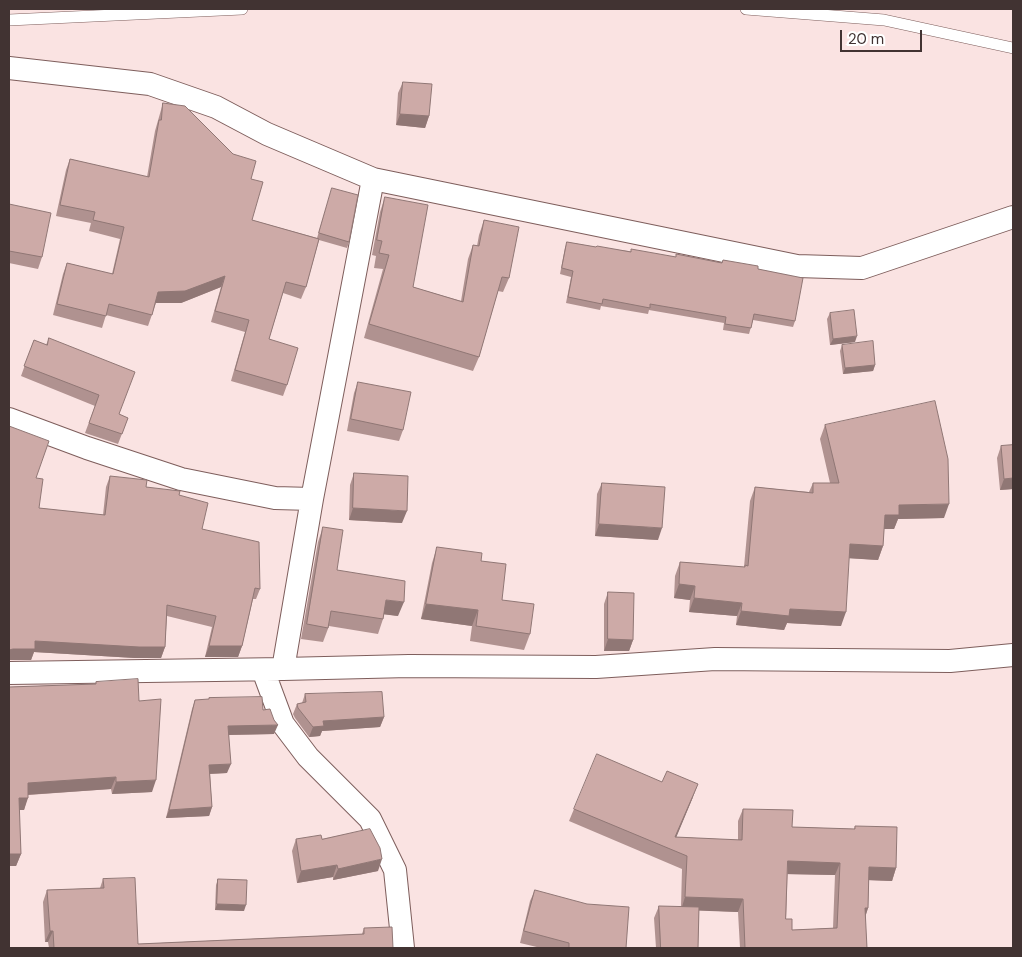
<!DOCTYPE html>
<html>
<head>
<meta charset="utf-8">
<style>
  body { margin:0 }
  #map { position:relative; width:1022px; height:957px; overflow:hidden; background:#fae3e2; font-family:"DM Sans",sans-serif }
  canvas { display:block }
  .frame { position:absolute; inset:0; border:10px solid #413332; pointer-events:none }
  .scale { position:absolute; left:840px; top:30px; width:82px; height:22px; box-sizing:border-box; border:2px solid #413332; border-top:0; padding-left:6px; font-size:15px; line-height:18px; white-space:nowrap; color:#413332; -webkit-text-stroke:4px #fff; paint-order:stroke }
</style>
</head>
<body>
<div id="map">
<canvas width="1022" height="957"></canvas>
<div class="frame"></div>
<div class="scale">20 m</div>
</div>
<script>
const c = document.querySelector('canvas').getContext('2d');
c.lineJoin = 'round';
function trace(path, color, width, dash) { c.strokeStyle = color; c.lineWidth = width; c.lineCap = dash ? 'butt' : 'round'; c.setLineDash(dash || []); c.stroke(path); }
function fillPath(path, color) { c.fillStyle = color; c.fill(path, 'evenodd'); }
const lane = new Path2D(`
  M746 9 884 20 1013 48
  M9 20 242 9`);
const street = new Path2D(`
  M9 68 150 84 216 107 267 134 373 179 797 266 862 268 1013 217
  M9 419 87 448 181 479 275 498 312 499
  M283 669 312 499 373 179
  M263 670 283 724 308 757 370 819 395 870 403 948
  M9 673 283 669 409 666 596 667 715 659 950 661 1013 655`);
trace(lane, '#7e5e5c', 12);
trace(street, '#7e5e5c', 24);
trace(lane, '#fff', 11);
trace(street, '#fff', 22);
fillPath(new Path2D(`
  M403 82 429 116 425 128 396 125 398 93Z
  M163 103 251 179 252 220 317 238 332 188 349 242 347 248 319 240 306 287 301 299 283 293 269 339 287 385 283 396 231 381 245 332 211 322 221 287 181 303H156L148 326 106 315 102 328 53 315 63 274 67 263 112 274 120 239 89 231 91 223 56 216 66 170 70 159 147 177 155 131Z
  M385 197 413 287 461 301 468 259 473 245 477 246 479 235 484 220 509 278 503 292 498 291 479 357 473 371 364 338 383 269 374 268 376 256 372 255 380 212Z
  M9 204 42 257 38 269 9 263Z
  M567 242 596 247 676 257V254L722 263 723 260 758 269 795 321 793 327 753 320 749 334 723 330 724 323 649 310 648 314 601 306 600 310 566 303 571 277 560 274 565 248Z
  M830 313 855 342 830 345 827 319Z
  M49 338 119 414 128 418 118 444 85 433 95 406 21 376 34 340 46 345Z
  M842 345 875 365 873 371 843 374 840 351Z
  M358 382 403 430 399 441 347 431 354 393Z
  M825 425 944 518 898 519 894 529H884L883 546 878 560 849 558 841 626 787 623 784 630 736 625 737 616 689 612 690 600 674 598 675 576 680 562 744 567 750 501 755 487 809 492 813 483H830L820 439Z
  M1013 445V489L1000 490 997 458 1001 446Z
  M354 473 402 523 349 520 350 485Z
  M110 476 146 487 179 495 202 529 260 589 256 599H253L242 646 238 657H205L212 627 167 616 165 647 161 658H135L34 652 31 660H9L36 478 39 508 103 515 106 487Z
  M602 483 658 540 595 536 597 494Z
  M323 527 337 570 398 616 384 614 383 619 378 634 329 626 323 642 301 639 318 542Z
  M437 547 481 561 502 600 530 634 524 650 470 641 472 626 421 619 432 563Z
  M608 592 633 640 629 651H604V604Z
  M96 682 139 701 152 792 112 794 111 789 28 795 24 810H19L21 854 16 866H9V687L95 684Z
  M305 694 384 717 380 727 322 731 320 736 309 737 295 718 293 714 297 704 302 703Z
  M195 700 263 710 274 734 229 735 227 773 210 774 212 807 209 816 166 818 192 709Z
  M693 797 676 837 738 840V821L743 809 792 827 854 829 855 826 896 868 892 881 869 880 868 908 865 917 867 948H740L738 912 699 910 698 948H656L654 918 659 906 681 907 682 869 569 821 574 809ZM787 874 835 875 833 928 792 930 786 919Z
  M296 839H322L378 871 333 880V877L297 883 292 851Z
  M103 879 138 944 362 934 364 928 393 948H49L48 942H45L43 902 47 890 100 888Z
  M218 879 244 911 215 910 216 885Z
  M535 890 626 948H541L520 943 530 901Z`), '#b09290');
fillPath(new Path2D(`
  M400 114 429 116 425 128 396 125Z
  M225 276 221 287 181 303H154L158 292Z
  M857 336 855 342 830 345 833 339Z
  M875 365 873 371 843 374 845 368Z
  M1013 478V489L1000 490 1004 479Z
  M949 504 944 518 898 519 894 529H880L885 515 899 505Z
  M353 508 407 511 402 523 349 520Z
  M599 524 662 528 658 540 595 536Z
  M850 544 883 546 878 560 845 558Z
  M679 584 695 586 690 600 674 598Z
  M694 598 742 603 737 616 689 612Z
  M386 600 404 602 398 616 381 614Z
  M426 604 478 610 472 626 421 619Z
  M790 609 846 612 841 626 787 623 784 630 736 625 741 611Z
  M608 639 633 640 629 651H604Z
  M35 641 165 647 161 658H135L34 652 31 660H9V650Z
  M209 646H242L238 657H205Z
  M384 717 380 727 322 731 320 736 309 737 313 727 323 721Z
  M278 725 274 734 225 735 228 726Z
  M231 764 227 773 206 774 209 765Z
  M116 777 111 789 24 795 28 783Z
  M156 780 152 792 112 794 116 782Z
  M698 784 693 797 671 850 675 837Z
  M19 798H28L24 810H14Z
  M212 807 209 816 166 818 169 810Z
  M9 854H21L16 866H9Z
  M382 859 378 871 333 880 338 869Z
  M788 861 840 863 835 875 783 874Z
  M337 865 333 877 297 883 301 871Z
  M869 867 896 868 892 881 865 880Z
  M685 897 743 899 738 912 681 910Z
  M217 904 246 905 244 911 215 910Z
  M865 908H868L864 921Z
  M50 931H53L48 942H45Z`), '#907775');
const building = new Path2D(`
  M403 82 432 84 429 116 400 114Z
  M163 103 185 106 233 154 256 161 251 179 263 182 252 220 319 239 306 287 286 282 269 339 298 348 287 385 235 370 249 320 215 311 225 276 185 291 158 292 152 315 109 304 106 316 57 304 67 263 113 274 124 227 93 220 95 212 60 205 70 159 149 177 159 120H161Z
  M332 188 358 195 349 242 319 233Z
  M385 197 428 205 413 287 463 302 473 245 479 246 484 220 519 227 509 278 502 277 479 357 369 324 389 255 379 253 382 241 377 240Z
  M9 204 51 213 42 257 9 251Z
  M567 242 596 247 597 246 631 252V249L676 257V254L722 263 723 260 758 266V269L803 278 795 321 754 314 751 328 725 324 726 317 650 304V308L603 299 602 304 568 297 573 271 562 268Z
  M854 310 857 336 833 339 830 313Z
  M49 338 135 372 119 414 128 418 122 434 89 423 99 395 24 366 34 340 47 345Z
  M873 341 875 365 845 368 842 345Z
  M358 382 411 392 403 430 351 419Z
  M935 401 948 459 949 504 899 505V515H885L883 546 850 544 846 612 790 609 789 616 741 611 742 603 694 598 695 586 679 584 680 562 745 567V565L748 566 755 487 813 493V483H839L825 425Z
  M9 426 49 441 36 478 43 479 39 508 105 515 110 476 147 480 146 487 180 491 179 495 208 503 202 529 259 542 260 589 255 588 242 646H209L216 616 167 605 165 647H139L35 641V649H13L9 650Z
  M1013 445V478L1004 479 1001 446Z
  M354 473 408 476 407 511 353 508Z
  M602 483 665 487 662 528 599 524Z
  M323 527 343 530 337 570 405 581 404 602 386 600 383 619 331 611 328 628 307 624Z
  M437 547 482 553 481 561 506 564 502 600 534 604 530 634 476 626 478 610 426 604Z
  M608 592 634 593 633 640 608 639Z
  M138 679 139 701 161 699 156 780 116 782V777L28 783V798H19L21 854H9V687L96 684V682Z
  M382 692 384 717 323 721 324 726 313 727 298 708 297 704 306 702 305 694Z
  M262 697 263 710 270 709 274 720 278 725 228 726 231 764 209 765 212 807 169 810 195 700 209 699V698Z
  M597 754 662 782 667 771 698 784 675 837 742 840 743 809 793 810 792 827 855 829V826L897 827 896 868 869 867 868 908H865L867 948H745L743 899 685 897 687 856 574 809ZM788 861 840 863 837 928 792 930V919H786Z
  M370 829 380 848 382 859 338 869 337 865 301 871 296 839 321 835 322 839Z
  M135 878 138 944 364 934V928L392 927 393 948H54L53 931H50L47 890 104 888 103 879Z
  M218 879 247 880 246 905 217 904Z
  M535 890 587 904 629 907 626 948H569V943L524 931Z
  M659 906 699 907 698 948H661Z`);
fillPath(building, '#cdaaa7');
trace(building, '#907775', 1);
</script>
</body>
</html>
